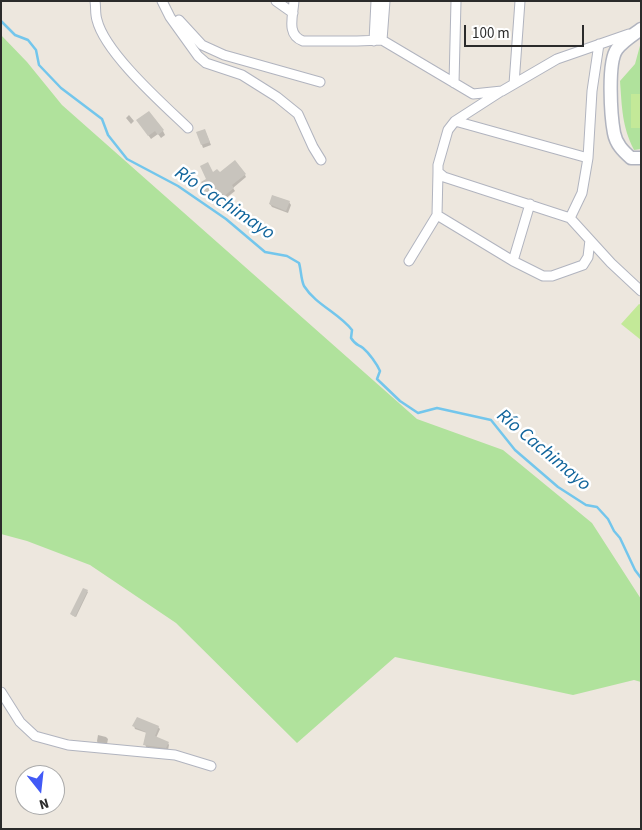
<!DOCTYPE html>
<html>
<head>
<meta charset="utf-8">
<style>
  body { margin:0 }
  #map { position:relative; width:642px; height:830px; overflow:hidden; background:#ede7de; font-family:"Source Sans 3",sans-serif }
  canvas { display:block }
  .frame { position:absolute; inset:0; border:2px solid #2b2b2b; pointer-events:none }
  .north { position:absolute; left:15px; top:765px; width:50px; height:50px; box-sizing:border-box; background:#fff; border:1px solid #aaa; border-radius:50%; rotate:164deg; font-size:14px; font-weight:700; line-height:20px; text-align:center; color:#2b2b2b }
  .north::after { content:''; display:block; margin:auto; width:18px; height:22px; background:#425af6; clip-path:polygon(50% 0,100% 100%,50% 72%,0 100%) }
  .scale { position:absolute; left:464px; top:25px; width:120px; height:22px; box-sizing:border-box; border:2px solid #2b2b2b; border-top:0; padding-left:6px; font-size:15px; line-height:18px; white-space:nowrap; color:#2b2b2b; -webkit-text-stroke:4px #fff; paint-order:stroke }
</style>
</head>
<body>
<div id="map">
<canvas width="642" height="830"></canvas>
<div class="frame"></div>
<div class="north">N</div>
<div class="scale">100 m</div>
</div>
<script>
const c = document.querySelector('canvas').getContext('2d');
c.lineJoin = 'round';
function fillPath(path, color) { c.fillStyle = color; c.fill(path, 'evenodd'); }
function trace(path, color, width, dash) { c.strokeStyle = color; c.lineWidth = width; c.lineCap = dash ? 'butt' : 'round'; c.setLineDash(dash || []); c.stroke(path); }
function write(font, color, halo, rows, align = 'center') {
  c.font = font + ' "Source Sans 3",sans-serif'; c.lineWidth = 5; c.setLineDash([]); c.textBaseline = 'middle'; c.strokeStyle = halo; c.fillStyle = color; for (const [text, x, y, turn = 0] of rows) {
    c.save(); c.translate(x, y); c.rotate((+turn || 0) * Math.PI / 180); c.textAlign = isNaN(turn) ? turn : align; if (halo) c.strokeText(text, 0, 0); c.fillText(text, 0, 0); c.restore();
  }
}
fillPath(new Path2D(`
  M1 35 27 62 62 105 417 419 503 450 592 523 641 599V682L634 680 573 695 395 657 297 743 176 623 90 565 27 541 1 534Z
  M641 42V149L634 150C622 126 622 108 620 81L635 64Z`), '#b0e29c');
fillPath(new Path2D(`
  M631 94H641V128H631Z
  M639 304 641 305V340L621 324Z`), '#c3e998');
fillPath(new Path2D(`
  M129 115 134 121 131 124 126 118Z
  M140 124 163 131 165 135 161 138 158 134 151 139Z
  M198 133H206L211 145 203 148Z
  M213 173 245 175 246 177 233 188 235 191 225 199 221 193 213 203 202 193Z
  M289 202 291 205 288 213 272 207 270 204Z
  M84 589 88 592 76 617 72 615Z
  M134 726 158 727 160 729 156 738 168 743 169 745 168 750 146 747 145 744 147 733 135 729Z
  M98 735 106 737 108 739 107 744H98L97 741Z
  M20 777a3 3 0 1 1 6 0a3 3 0 1 1-6 0Z`), '#0003');
trace(new Path2D(`
  M1 21 15 35 28 40 36 50 39 65 61 88 102 119 108 135 127 159 178 186 226 219 265 252 287 256 299 263C301 269 301 280 304 286 316 305 339 313 352 330L351 338C356 346 358 344 363 348 369 353 377 364 380 371L377 379 400 401 418 413 437 408 491 420 515 450 558 487 586 505 597 507 608 519 614 531 620 538 635 570 641 578`), '#73c6ec', 2.5);
fillPath(new Path2D(`
  M149 111 164 130 158 135 155 131 148 136 136 120Z
  M205 129 210 142 201 145 196 132Z
  M235 160 246 174 232 185 234 188 223 197 219 192 211 201 201 193 205 188 201 182 206 179 200 166 208 162 213 172 217 169 220 172Z
  M272 195 290 201 286 211 269 204Z
  M83 588 88 590 75 617 70 614Z
  M137 717 159 726 155 736 169 742 166 748 143 745 146 732 132 726Z`), '#c8c4bd');
const street = new Path2D(`
  M95 1C96 7 95 14 97 20 105 53 163 104 188 128
  M162 1 170 17 198 56 206 63 242 75 277 97 298 114 313 147 321 160
  M276 1 293 13
  M294 1C293 16 286 35 303 41H357L382 40
  M179 20 202 45 224 55 320 82
  M382 40 473 94 502 91 557 59 629 34
  M382 40 385 1
  M374 41 376 1
  M599 44 592 91 588 158 582 193 570 218 611 263 641 291
  M454 83 456 1
  M514 84 520 1
  M500 92 455 121 448 130 438 165V172L444 177 570 218
  M455 121 588 158
  M437 215 513 261 543 276H552L583 265 588 257 590 240
  M409 261 437 215 438 172
  M513 261 530 204
  M1 692 20 722 35 736 68 745 175 755 211 766`);
const secondary = new Path2D(`
  M641 29C633 35 623 41 617 49 607 62 611 117 614 133 616 144 623 151 631 158H641`);
trace(street, '#b1b4bf', 11);
trace(secondary, '#b1b4bf', 15);
trace(street, '#fff', 9);
trace(secondary, '#fff', 12);
write('italic 19px', '#10649b', '#fff', [
  ["Río Cachimayo",224,204,34],
  ["Río Cachimayo",543,451,40]
]);
</script>
</body>
</html>
